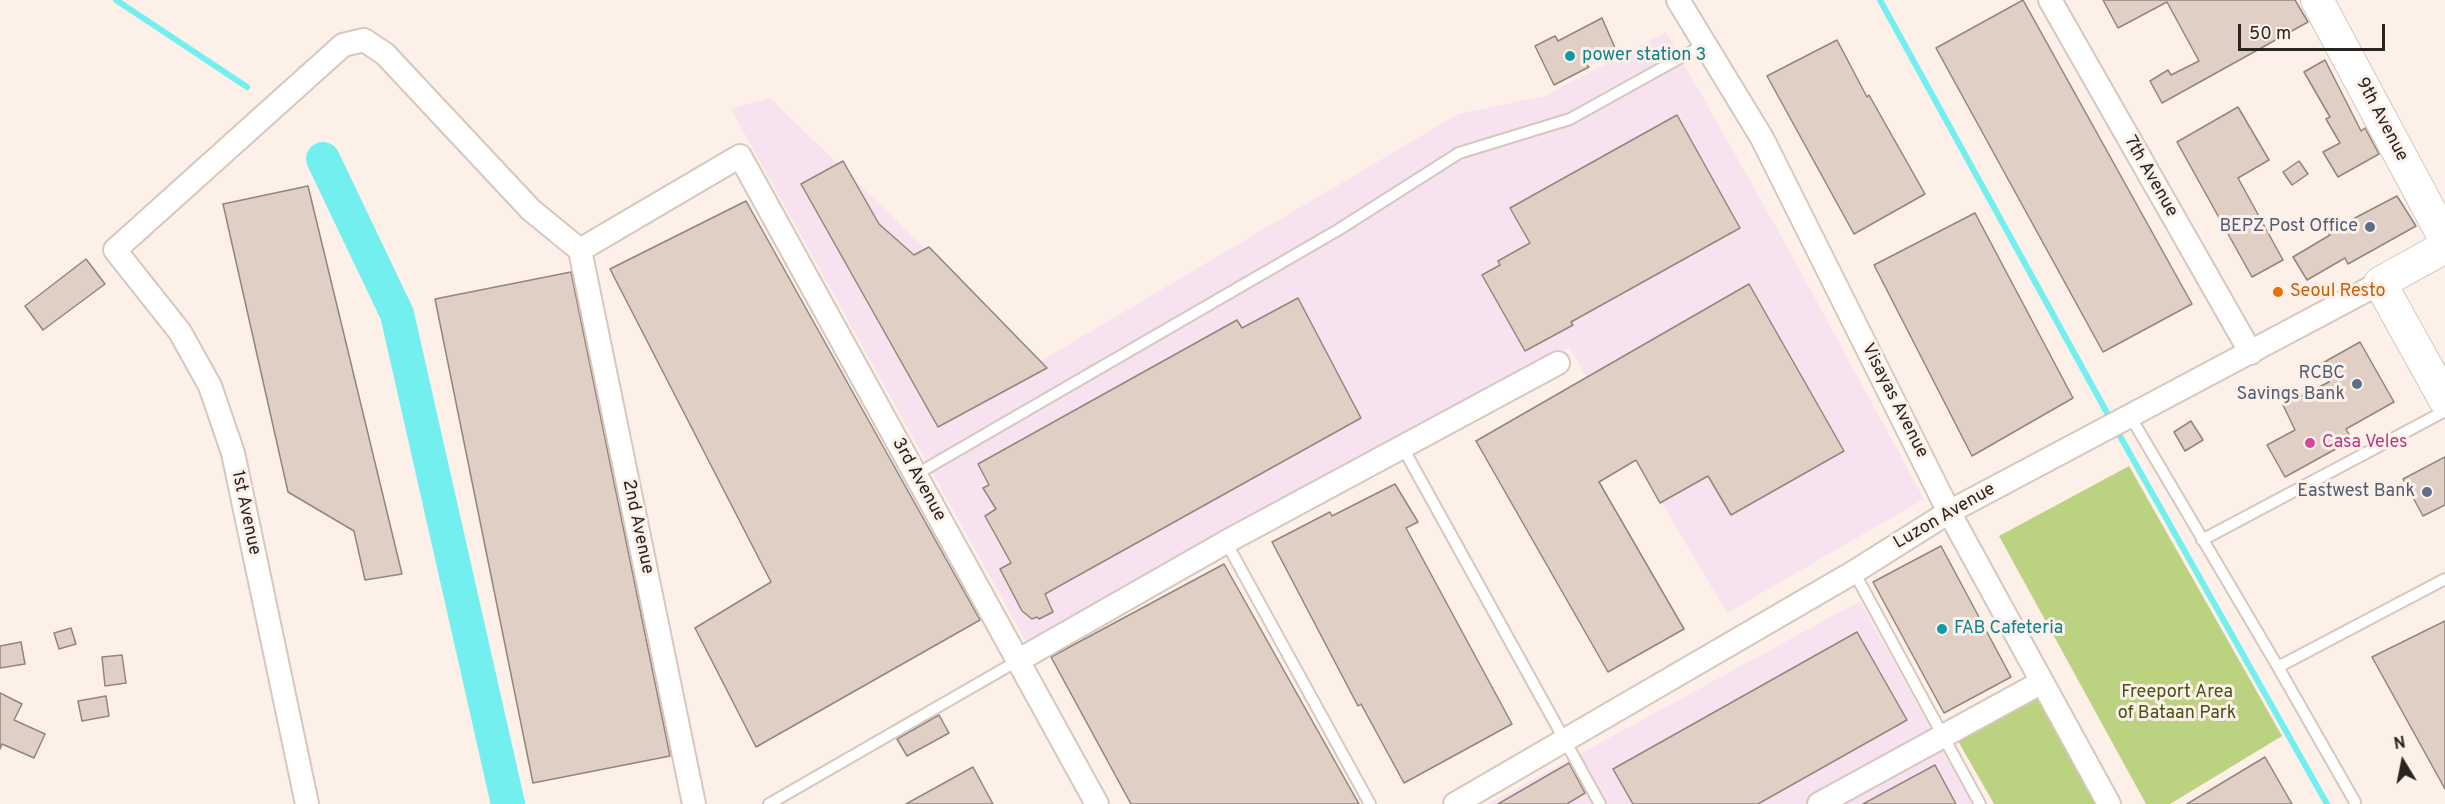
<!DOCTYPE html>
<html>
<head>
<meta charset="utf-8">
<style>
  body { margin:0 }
  #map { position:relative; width:2445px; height:804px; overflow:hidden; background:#fdf0e8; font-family:Overpass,sans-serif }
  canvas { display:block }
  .north { position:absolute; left:2373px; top:732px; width:60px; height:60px; -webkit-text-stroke:4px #fdf0e8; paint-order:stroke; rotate:350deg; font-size:16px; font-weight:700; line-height:24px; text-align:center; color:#2a2420 }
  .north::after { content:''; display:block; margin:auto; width:21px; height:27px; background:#2a2420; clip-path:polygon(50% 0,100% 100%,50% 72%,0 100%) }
  .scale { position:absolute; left:2238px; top:24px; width:147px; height:27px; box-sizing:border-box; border:3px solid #2a2420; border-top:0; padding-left:8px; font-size:18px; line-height:21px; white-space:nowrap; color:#2a2420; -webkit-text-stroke:4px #fdf0e8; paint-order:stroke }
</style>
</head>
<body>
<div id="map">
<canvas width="2445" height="804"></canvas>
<div class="north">N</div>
<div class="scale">50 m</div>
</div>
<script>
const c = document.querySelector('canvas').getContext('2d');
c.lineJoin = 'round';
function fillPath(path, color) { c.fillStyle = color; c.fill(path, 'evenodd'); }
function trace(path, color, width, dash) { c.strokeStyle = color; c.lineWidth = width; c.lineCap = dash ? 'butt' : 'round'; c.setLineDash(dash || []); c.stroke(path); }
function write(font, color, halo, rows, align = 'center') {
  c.font = font + ' Overpass,sans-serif'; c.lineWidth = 6; c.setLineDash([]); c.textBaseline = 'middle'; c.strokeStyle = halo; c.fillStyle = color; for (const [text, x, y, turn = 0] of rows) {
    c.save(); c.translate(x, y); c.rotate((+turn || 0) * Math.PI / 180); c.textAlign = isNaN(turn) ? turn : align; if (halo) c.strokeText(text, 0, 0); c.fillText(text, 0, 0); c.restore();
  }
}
fillPath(new Path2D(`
  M1666 32 1785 243 1924 499 1727 613 1569 347 1424 433 1030 649 731 109 770 98 1041 361 1458 114 1545 96Z
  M1860 601 1972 804H1488Z`), '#f7e2f0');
fillPath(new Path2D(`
  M2129 466 2282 736 2170 804H2146L1999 536Z
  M2041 695 2102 804H1994L1958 741Z`), '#bbd280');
trace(new Path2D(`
  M116 0 247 87
  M1880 0 2111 420
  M2116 429 2327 804`), '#74eff0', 6);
trace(new Path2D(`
  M323 159 397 314 508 804`), '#74eff0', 34);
const building = new Path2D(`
  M2023 0 2192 304 2103 352 1936 48Z
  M2103 0H2295L2308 22 2162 103 2150 81 2168 70 2171 75 2199 61 2167 2 2118 28Z
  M1602 18 1615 48 1585 63 1589 67 1554 85 1535 46 1555 36 1558 41Z
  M1837 40 1867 97 1869 95 1925 194 1854 234 1767 76Z
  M2325 60 2361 131 2365 128 2379 154 2338 177 2323 152 2340 143 2326 119 2330 117 2304 72Z
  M2238 107 2269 160 2238 178 2283 260 2252 277 2177 142Z
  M1677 115 1740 228 1571 322 1573 325 1525 351 1482 275 1500 265 1498 261 1530 243 1510 208Z
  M843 161 879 224 914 255 929 247 1047 368 938 427 801 184Z
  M2299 161 2308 174 2292 185 2283 172Z
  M308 186 402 574 365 580 354 531 288 492 223 204Z
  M2397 196 2416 226 2348 264 2345 258 2307 280 2293 257 2330 235 2328 232Z
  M746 201 980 620 756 747 695 628 771 582 610 269Z
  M1975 213 2073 398 1972 456 1874 265Z
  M86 259 105 284 43 330 25 306Z
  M571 272 670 756 533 783 435 299Z
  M1749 284 1844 451 1731 515 1708 476 1660 503 1636 460 1599 482 1684 629 1608 672 1476 441Z
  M1298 298 1361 418 1045 594 1053 612 1039 619 1037 617 1032 619 1022 611 1000 569 1011 563 985 516 996 509 983 488 989 485 978 464 1237 320 1242 328Z
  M2360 342 2394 402 2346 429 2352 440 2285 477 2267 445 2295 430 2283 405 2329 382 2319 365Z
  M2191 421 2203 440 2185 451 2174 432Z
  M2445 457V505L2423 516 2403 479Z
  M1395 484 1418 522 1406 528 1512 724 1404 783 1361 704 1358 706 1272 542 1330 512 1332 516Z
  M1941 546 2011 677 1944 713 1873 582Z
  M1224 564 1359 804H1131L1051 657Z
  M2445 621V789L2372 657Z
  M71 628 76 644 59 649 54 633Z
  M1857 632 1907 720 1758 804H1633L1613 769Z
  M21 642 25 664 0 668V646Z
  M122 655 126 683 105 686 102 657Z
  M0 693 22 704 14 720 45 734 34 758 2 744 0 749Z
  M106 696 109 716 82 721 78 701Z
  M939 715 949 733 907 756 897 739Z
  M2265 757 2292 804H2187Z
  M1569 763 1585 793 1567 804H1498Z
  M1935 765 1956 804H1863Z
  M973 767 993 804H906Z`);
fillPath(building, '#dfcfc5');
trace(building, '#94857c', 1.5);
const lane = new Path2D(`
  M2130 416 2278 667 2445 579
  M1403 448 1600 804
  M915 475 1338 230 1459 153 1570 119 1705 44
  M2202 540 2445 411
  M1226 542 1370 804
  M1854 572 1980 804
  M2278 667 2355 802
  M769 804 1019 660`);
const street = new Path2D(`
  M1678 0 1762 138 1949 512 2109 804
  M2050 0 2251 353
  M580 250 694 804
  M1019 660 1226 542 1558 363
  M307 804 233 453 210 386 180 332 115 250 343 45 364 40 385 54 531 210 580 250 740 156 1097 804
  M1455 804 1854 572 1949 512 2380 283
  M1819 804 2042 682`);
const secondary = new Path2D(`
  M2317 0 2445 239
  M2445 247 2380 283 2445 400`);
trace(lane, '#d7c7bd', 14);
trace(street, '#d7c7bd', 26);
trace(secondary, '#d7c7bd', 34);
trace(lane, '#fff', 10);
trace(street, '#fff', 22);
trace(secondary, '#fff', 32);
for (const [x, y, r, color] of [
  [1570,56,6,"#0f9aa8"],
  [2370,227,6,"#5c6f8a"],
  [2278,292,6,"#e8710a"],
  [2357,384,6,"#5c6f8a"],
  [2310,443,6,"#d1479c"],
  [2427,492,6,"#5c6f8a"],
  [1942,629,6,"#0f9aa8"]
]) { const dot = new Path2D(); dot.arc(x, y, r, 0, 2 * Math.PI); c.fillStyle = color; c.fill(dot); trace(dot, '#fdf0e8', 2); }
write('18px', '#0d838f', '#fdf0e8', [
  ["power station 3",1582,56],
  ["FAB Cafeteria",1954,629]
], 'left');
write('18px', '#2a2420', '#fdf0e8', [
  ["9th Avenue",2381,120,62],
  ["7th Avenue",2150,177,60],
  ["Visayas Avenue",1894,401,63],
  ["3rd Avenue",918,480,61],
  ["1st Avenue",245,513,78],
  ["Luzon Avenue",1945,517,-30],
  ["2nd Avenue",637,527,78]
]);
write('18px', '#4e5e75', '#fdf0e8', [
  ["BEPZ Post Office",2358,227],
  ["RCBC",2345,374],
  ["Savings Bank",2345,395],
  ["Eastwest Bank",2415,492]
], 'right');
write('18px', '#c56008', '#fdf0e8', [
  ["Seoul Resto",2290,292]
], 'left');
write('18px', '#b23c85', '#fdf0e8', [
  ["Casa Veles",2322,443]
], 'left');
write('18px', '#455317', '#fdf0e8', [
  ["Freeport Area",2177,693],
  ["of Bataan Park",2177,714]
]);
</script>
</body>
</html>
